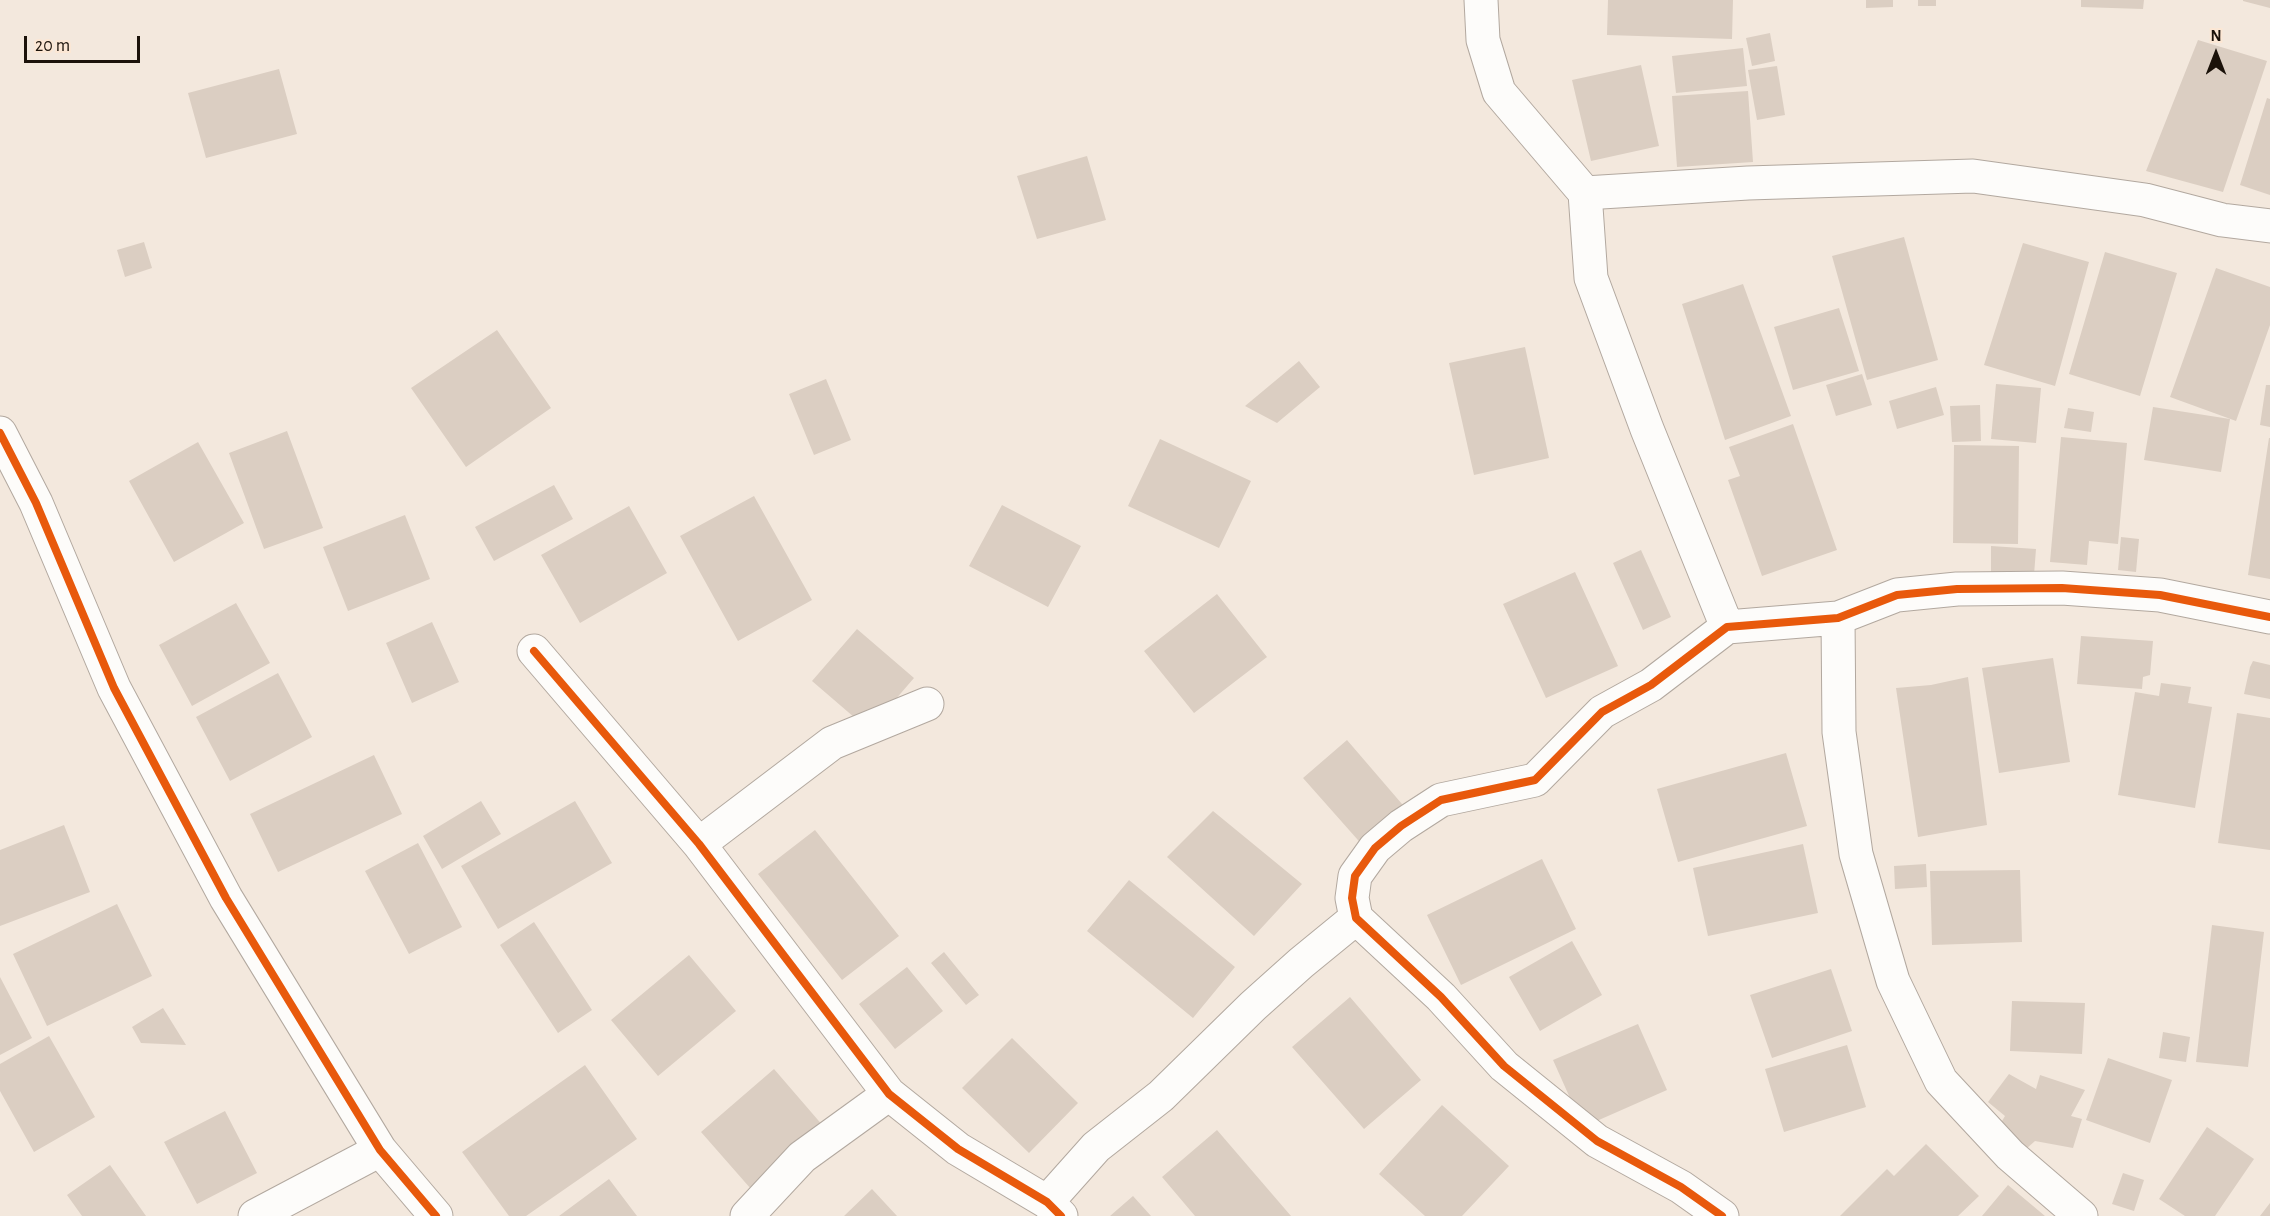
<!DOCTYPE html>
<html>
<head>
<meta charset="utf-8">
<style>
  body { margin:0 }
  #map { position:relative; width:2270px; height:1216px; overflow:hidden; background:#f3e8dd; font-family:"Alegreya Sans",sans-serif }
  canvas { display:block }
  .north { position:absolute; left:2186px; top:24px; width:60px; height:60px; -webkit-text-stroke:4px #fce7d4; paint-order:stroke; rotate:0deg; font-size:16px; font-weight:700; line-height:24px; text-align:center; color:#1b120a }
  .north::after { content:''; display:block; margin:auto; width:21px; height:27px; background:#1b120a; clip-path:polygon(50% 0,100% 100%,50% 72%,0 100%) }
  .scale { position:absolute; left:24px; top:36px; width:116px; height:27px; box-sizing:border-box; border:3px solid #1b120a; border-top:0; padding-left:8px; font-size:18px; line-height:21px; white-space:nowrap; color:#1b120a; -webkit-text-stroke:4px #fce7d4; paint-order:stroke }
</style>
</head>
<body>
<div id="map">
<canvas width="2270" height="1216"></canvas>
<div class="north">N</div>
<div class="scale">20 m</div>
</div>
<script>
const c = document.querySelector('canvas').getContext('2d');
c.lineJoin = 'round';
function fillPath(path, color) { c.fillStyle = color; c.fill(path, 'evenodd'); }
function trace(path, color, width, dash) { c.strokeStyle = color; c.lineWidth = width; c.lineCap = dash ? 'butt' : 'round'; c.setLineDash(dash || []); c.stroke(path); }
fillPath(new Path2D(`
  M1608 0H1733L1732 39 1607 35Z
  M1866 0H1893V7L1866 8Z
  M1918 0H1936V6H1918Z
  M2081 0H2144L2143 9 2081 7Z
  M2243 0H2270V8L2243 1Z
  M1770 33 1775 61 1752 66 1746 38Z
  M2198 40 2267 61 2223 192 2146 171Z
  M1743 48 1747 86 1676 93 1672 56Z
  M1641 65 1659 146 1591 161 1572 80Z
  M1777 66 1785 115 1757 120 1748 70Z
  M279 69 297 134 206 158 188 93Z
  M1748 91 1753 162 1677 167 1672 96Z
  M2267 98 2270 99V195L2240 185Z
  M1087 156 1106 220 1037 239 1017 176Z
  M1904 237 1938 360 1867 380 1832 256Z
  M144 242 152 268 125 277 117 250Z
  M2023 243 2089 262 2055 386 1984 365Z
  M2105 252 2177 273 2140 396 2069 374Z
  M2216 268 2270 287V325L2236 421 2170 397Z
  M1743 284 1791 416 1725 440 1682 304Z
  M1839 308 1859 371 1793 390 1774 327Z
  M497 330 551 408 466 467 411 388Z
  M1525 347 1549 458 1474 475 1449 363Z
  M1299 361 1320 387 1277 423 1245 406Z
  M1862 374 1872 405 1836 416 1826 385Z
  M826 379 851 440 814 455 789 394Z
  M1996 384 2041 388 2036 443 1991 439Z
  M2266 385H2270V427L2260 425Z
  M1936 387 1944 415 1897 429 1889 401Z
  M1980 405 1981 441 1952 442 1950 406Z
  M2153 407 2230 419 2221 472 2144 460Z
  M2068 408 2094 412 2091 432 2064 428Z
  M1793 424 1837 550 1762 576 1728 480 1740 476 1729 447Z
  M287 431 323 528 264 549 229 453Z
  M2061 437 2127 443 2118 544 2089 541 2087 565 2050 562Z
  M2269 438H2270V579L2248 575Z
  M1160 439 1251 481 1219 548 1128 506Z
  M198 442 244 523 174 562 129 481Z
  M1954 445 2019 446 2018 544 1953 543Z
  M554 485 573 519 494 561 475 527Z
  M754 496 812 600 738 641 680 536Z
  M1002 505 1081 546 1048 607 969 566Z
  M629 506 667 573 580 623 541 555Z
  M405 515 430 579 348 611 323 547Z
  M2121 537 2139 539 2136 572 2118 570Z
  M1991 546 2036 549 2034 575 1991 573Z
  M1641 550 1671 617 1643 630 1613 563Z
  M1575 572 1618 666 1546 698 1503 604Z
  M1217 594 1267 657 1194 713 1144 651Z
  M236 603 270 663 192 706 159 645Z
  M432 622 459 682 412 703 386 643Z
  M857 629 914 678 869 730 812 681Z
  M2081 636 2153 641 2150 675 2143 677 2142 689 2077 684Z
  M2053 658 2070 762 1999 773 1982 668Z
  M2253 661 2270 665V699L2244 694 2250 667Z
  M278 673 312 737 230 781 196 717Z
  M1968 677 1987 825 1918 837 1896 688 1931 685Z
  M2161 683 2191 687 2188 703 2212 707 2195 808 2118 795 2135 692 2159 696Z
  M2237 713 2270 718V850L2218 843Z
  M1347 740 1408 811 1365 848 1303 778Z
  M1786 753 1807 826 1678 862 1657 789Z
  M374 755 402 814 278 872 250 814Z
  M481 801 501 834 442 869 423 836Z
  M575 801 612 863 498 929 461 866Z
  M1213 811 1302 884 1254 936 1167 857Z
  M64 825 90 892 0 926V850Z
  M815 830 899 936 842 980 758 874Z
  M418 843 462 927 409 954 365 871Z
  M1803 844 1818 913 1708 936 1693 868Z
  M1542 859 1576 929 1461 985 1427 915Z
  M1926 864 1927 887 1895 889 1894 866Z
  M2020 870 2022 942 1932 945 1930 871Z
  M1129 880 1235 967 1193 1018 1087 931Z
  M117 904 152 976 47 1026 13 954Z
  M534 922 592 1010 558 1033 500 945Z
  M2212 925 2264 932 2248 1067 2196 1062Z
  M1572 941 1602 995 1540 1031 1509 977Z
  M944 952 979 995 966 1005 931 963Z
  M689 955 736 1011 658 1076 611 1020Z
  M907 967 943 1011 895 1049 859 1004Z
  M1831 969 1852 1031 1772 1058 1750 995Z
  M0 977 32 1038 0 1055Z
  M1350 997 1421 1080 1364 1129 1292 1047Z
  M2012 1001 2085 1003 2082 1054 2010 1051Z
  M163 1008 186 1045 141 1043 132 1027Z
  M1638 1024 1667 1090 1583 1127 1553 1060Z
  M2163 1032 2190 1037 2186 1062 2159 1058Z
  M49 1036 95 1117 34 1152 0 1091V1064Z
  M1012 1038 1078 1103 1029 1153 962 1088Z
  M1847 1045 1866 1107 1784 1132 1765 1069Z
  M2108 1058 2172 1080 2150 1143 2086 1120Z
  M585 1065 637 1139 526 1216H509L462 1152Z
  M774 1069 824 1127 751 1189 701 1132Z
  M2009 1074 2036 1089 2040 1075 2085 1090 2071 1116 2082 1119 2073 1148 2035 1141 2026 1149 1999 1126 2005 1116 1988 1102Z
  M1442 1105 1509 1166 1462 1216H1425L1379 1174Z
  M225 1111 257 1173 197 1204 164 1142Z
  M2207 1127 2254 1159 2215 1216H2185L2159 1199Z
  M1217 1130 1291 1216H1195L1162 1177Z
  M1926 1144 1979 1196 1958 1216H1840L1887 1169 1894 1176Z
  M110 1165 146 1216H82L67 1195Z
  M2123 1173 2144 1180 2134 1211 2112 1204Z
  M609 1179 637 1216H559Z
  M2008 1185 2045 1216H1982Z
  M872 1189 897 1216H844Z
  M1133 1196 1151 1216H1110Z
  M2270 1203V1216H2260Z`), '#dbcec2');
const minor = new Path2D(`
  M1481 0 1483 40 1499 92 1585 193 1591 278 1647 429 1727 627
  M1585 193 1748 183 1973 176 2145 200 2222 220 2270 226
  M0 433 36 503 114 688 226 898 380 1150 436 1216
  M1838 618 1839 732 1856 854 1893 981 1941 1081 2010 1155 2081 1216
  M534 651 699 844 889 1094 958 1149 1047 1202 1061 1216
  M699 844 832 743 927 704
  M1047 1202 1096 1147 1161 1096 1253 1006 1301 963 1356 918
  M255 1216 380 1150
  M747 1216 802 1157 889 1094
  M1722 1216 1681 1187 1597 1141 1504 1066 1441 997 1356 918 1352 898 1355 876 1375 848 1401 826 1441 800 1535 780 1602 712 1651 685 1727 627 1838 618 1897 595 1957 589 2062 588 2160 595 2270 617`);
trace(minor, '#b2a89f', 35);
trace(minor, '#fdfcfa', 33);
trace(new Path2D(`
  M0 433 36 503 114 688 226 898 380 1150 436 1216
  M534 651 699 844 889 1094 958 1149 1047 1202 1061 1216
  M1722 1216 1681 1187 1597 1141 1504 1066 1441 997 1356 918 1352 898 1355 876 1375 848 1401 826 1441 800 1535 780 1602 712 1651 685 1727 627 1838 618 1897 595 1957 589 2062 588 2160 595 2270 617`), '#e8590c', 8);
</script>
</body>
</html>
